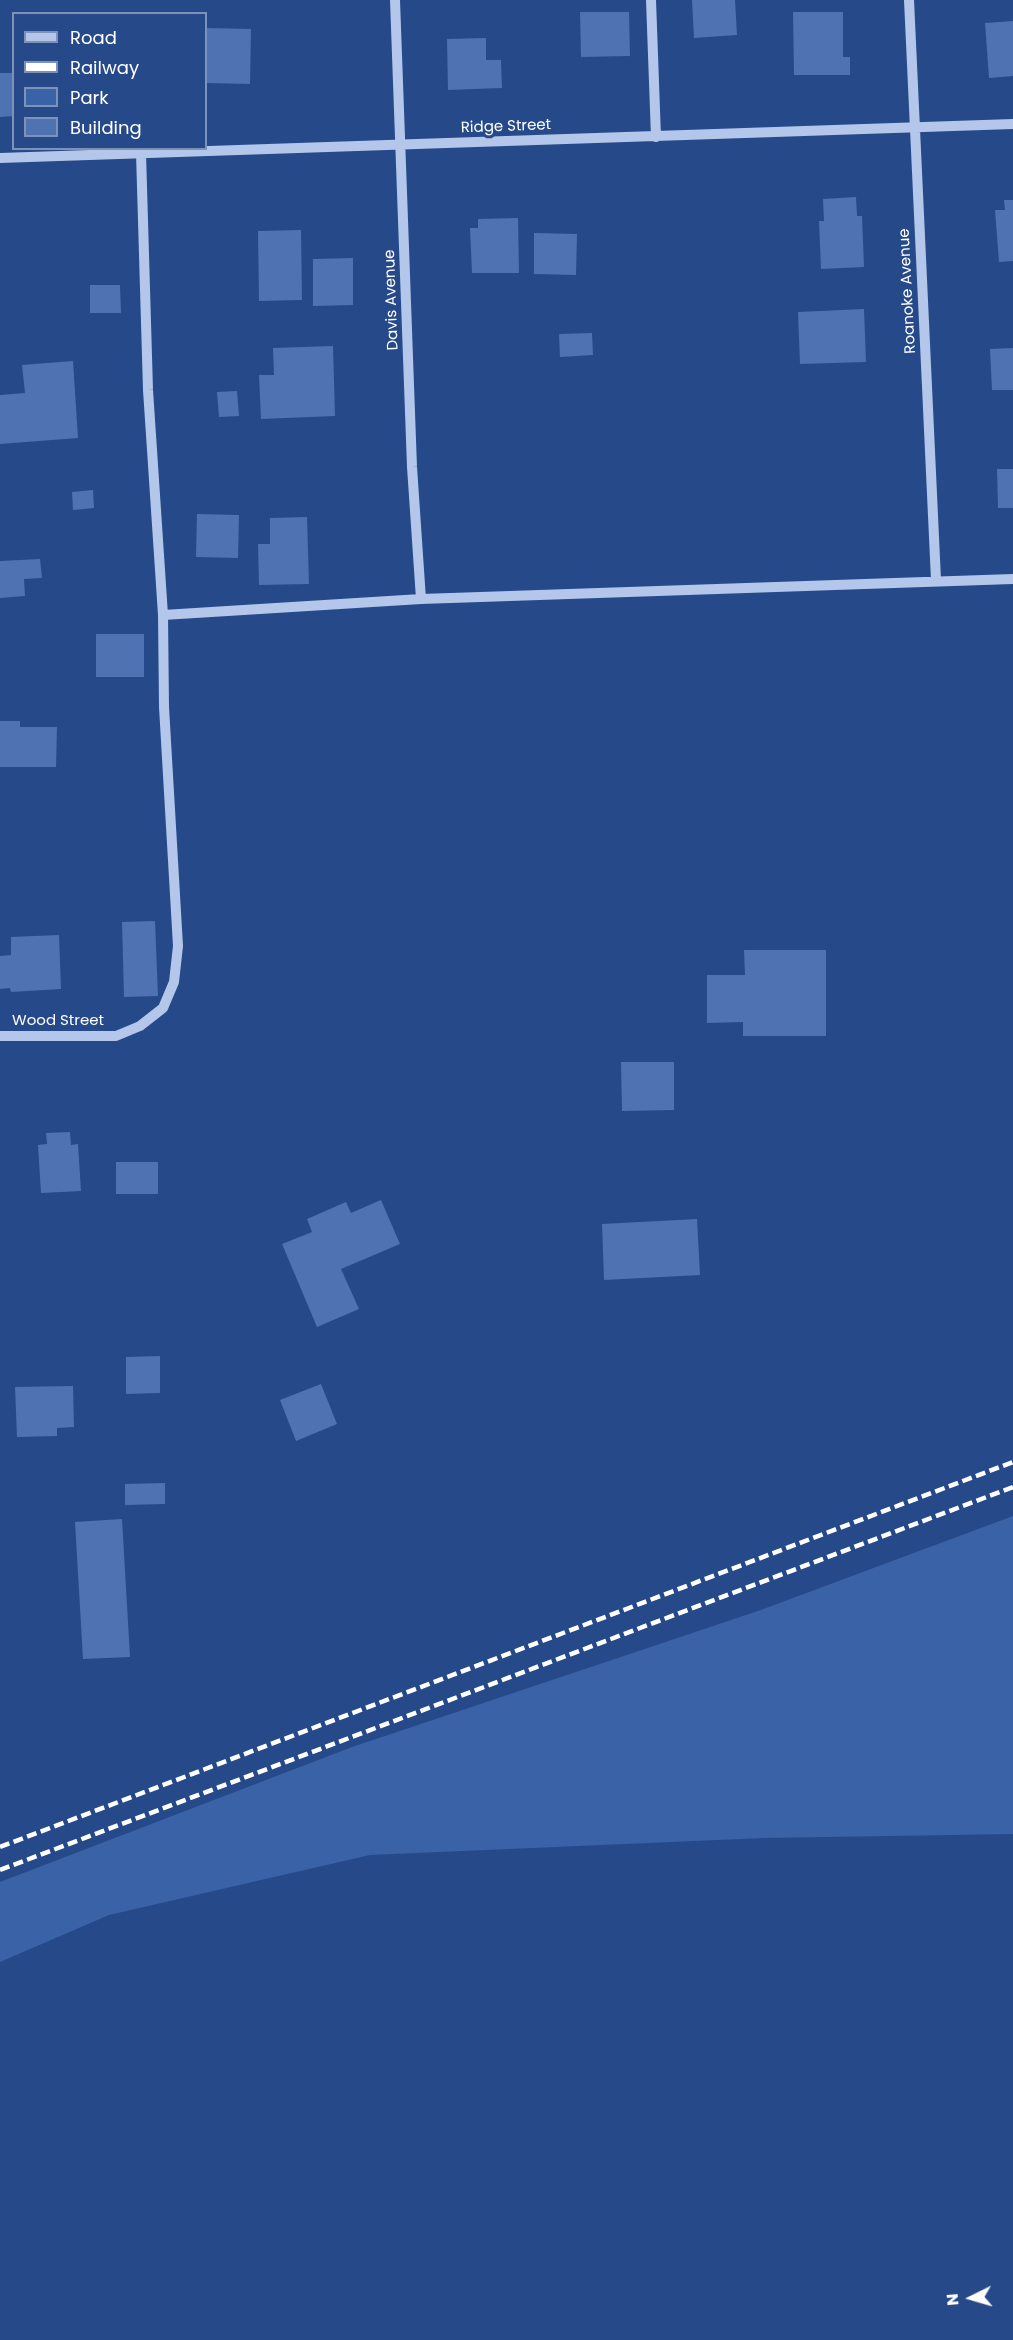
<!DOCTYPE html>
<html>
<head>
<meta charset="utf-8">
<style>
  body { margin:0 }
  #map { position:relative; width:1013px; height:2340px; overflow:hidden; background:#26498a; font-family:Poppins,sans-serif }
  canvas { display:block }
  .legend { position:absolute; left:12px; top:12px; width:195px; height:138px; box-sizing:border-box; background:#26498a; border:2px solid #7d92b9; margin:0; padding:8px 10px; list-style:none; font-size:18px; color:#fff }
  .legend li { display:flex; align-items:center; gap:12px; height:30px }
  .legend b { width:30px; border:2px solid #7d92b9 }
  .north { position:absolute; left:941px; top:2268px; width:60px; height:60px; -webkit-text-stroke:4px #26498a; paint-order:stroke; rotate:265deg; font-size:16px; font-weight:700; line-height:24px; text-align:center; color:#fff }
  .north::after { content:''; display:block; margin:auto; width:21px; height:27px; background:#fff; clip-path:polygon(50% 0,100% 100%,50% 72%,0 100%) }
</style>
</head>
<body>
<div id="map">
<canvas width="1013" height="2340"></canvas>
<ul class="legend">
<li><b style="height:8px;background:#b4c7ea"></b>Road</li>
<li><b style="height:8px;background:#fff"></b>Railway</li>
<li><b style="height:16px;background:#3a62a7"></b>Park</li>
<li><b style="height:16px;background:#4e72b2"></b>Building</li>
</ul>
<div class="north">N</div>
</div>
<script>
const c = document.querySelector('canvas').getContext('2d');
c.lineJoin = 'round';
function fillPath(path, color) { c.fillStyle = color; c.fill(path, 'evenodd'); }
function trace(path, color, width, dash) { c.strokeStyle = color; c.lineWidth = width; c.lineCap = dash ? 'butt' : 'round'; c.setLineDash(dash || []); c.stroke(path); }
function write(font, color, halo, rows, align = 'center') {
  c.font = font + ' Poppins,sans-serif'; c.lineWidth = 6; c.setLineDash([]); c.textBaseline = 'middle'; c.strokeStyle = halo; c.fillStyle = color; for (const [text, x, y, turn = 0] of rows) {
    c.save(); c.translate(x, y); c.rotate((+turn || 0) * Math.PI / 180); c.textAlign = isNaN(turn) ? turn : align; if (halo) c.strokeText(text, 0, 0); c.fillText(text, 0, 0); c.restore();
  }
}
fillPath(new Path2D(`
  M1013 1516V1834L764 1838 370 1855 109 1915 0 1962V1882L352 1747 758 1611Z`), '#3a62a7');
fillPath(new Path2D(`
  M692 0H735L737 35 694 38Z
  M580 12H629L630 56 581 57Z
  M793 12H843V57H850V75H794Z
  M1013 21V76L989 78 985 23Z
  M206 28 251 29 250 84 206 83Z
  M486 38V60H501L502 88 448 90 447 39Z
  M0 73H14V116L0 117Z
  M856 197 857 216H862L864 267 821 269 819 221H824L823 199Z
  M1004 200H1013V261L999 262 995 210H1005Z
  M518 218 519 273H472L470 228H478V219Z
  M301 230 302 300 259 301 258 231Z
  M534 233 577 234 576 275 534 274Z
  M353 258V305L313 306V259Z
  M90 285H120L121 313H90Z
  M864 309 866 362 800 364 798 312Z
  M592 333 593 355 560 357 559 334Z
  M333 346 335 416 261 419 259 375H274L273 348Z
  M1013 348V390H992L990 349Z
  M73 361 78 438 0 444V395L25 393 22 365Z
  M237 391 239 416 219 417 217 392Z
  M997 469H1013V508H998Z
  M93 490 94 508 73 510 72 492Z
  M197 514 239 515 238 558 196 557Z
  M307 517 309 584 259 585 258 544H270V518Z
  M40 559 42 578 24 579 25 596 0 598V561Z
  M96 634H144V677H96Z
  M0 721H20V727H57L56 767H0Z
  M155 921 158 996 124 997 122 922Z
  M59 935 61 989 11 992 10 988 0 989V956L11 955V937Z
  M744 950H826V1036H743V1022L707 1023V975H745Z
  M621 1062H674V1110L622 1111Z
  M70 1132 71 1145 78 1144 81 1191 41 1193 38 1145 47 1144 46 1133Z
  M116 1162H158V1194H116Z
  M381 1200 400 1244 341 1269 359 1309 317 1327 282 1244 312 1232 307 1219 346 1202 351 1213Z
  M697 1219 700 1275 604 1280 602 1224Z
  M160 1356V1393L126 1394V1357Z
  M321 1384 337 1424 296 1441 280 1400Z
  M73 1386 74 1427 57 1428V1436L17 1437 15 1387Z
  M165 1483V1504L125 1505V1484Z
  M122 1519 130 1657 83 1659 75 1522Z`), '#4e72b2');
trace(new Path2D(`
  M395 0 412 467 421 599
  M651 0 656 137
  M909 0 936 580
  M141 153 148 390 163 615
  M0 158 1013 124
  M0 1036H116L140 1026 163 1008 174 982 178 946 164 707 163 615 421 599 1013 579`), '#b4c7ea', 10);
trace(new Path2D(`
  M0 1847 1013 1462
  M0 1870 1013 1487`), '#fff', 4.5, [10, 4.5]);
write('15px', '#fff', '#26498a', [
  ["Ridge Street",506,127,-2],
  ["Roanoke Avenue",908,291,-93],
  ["Davis Avenue",392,300,-92],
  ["Wood Street",58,1021]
]);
</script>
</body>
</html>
